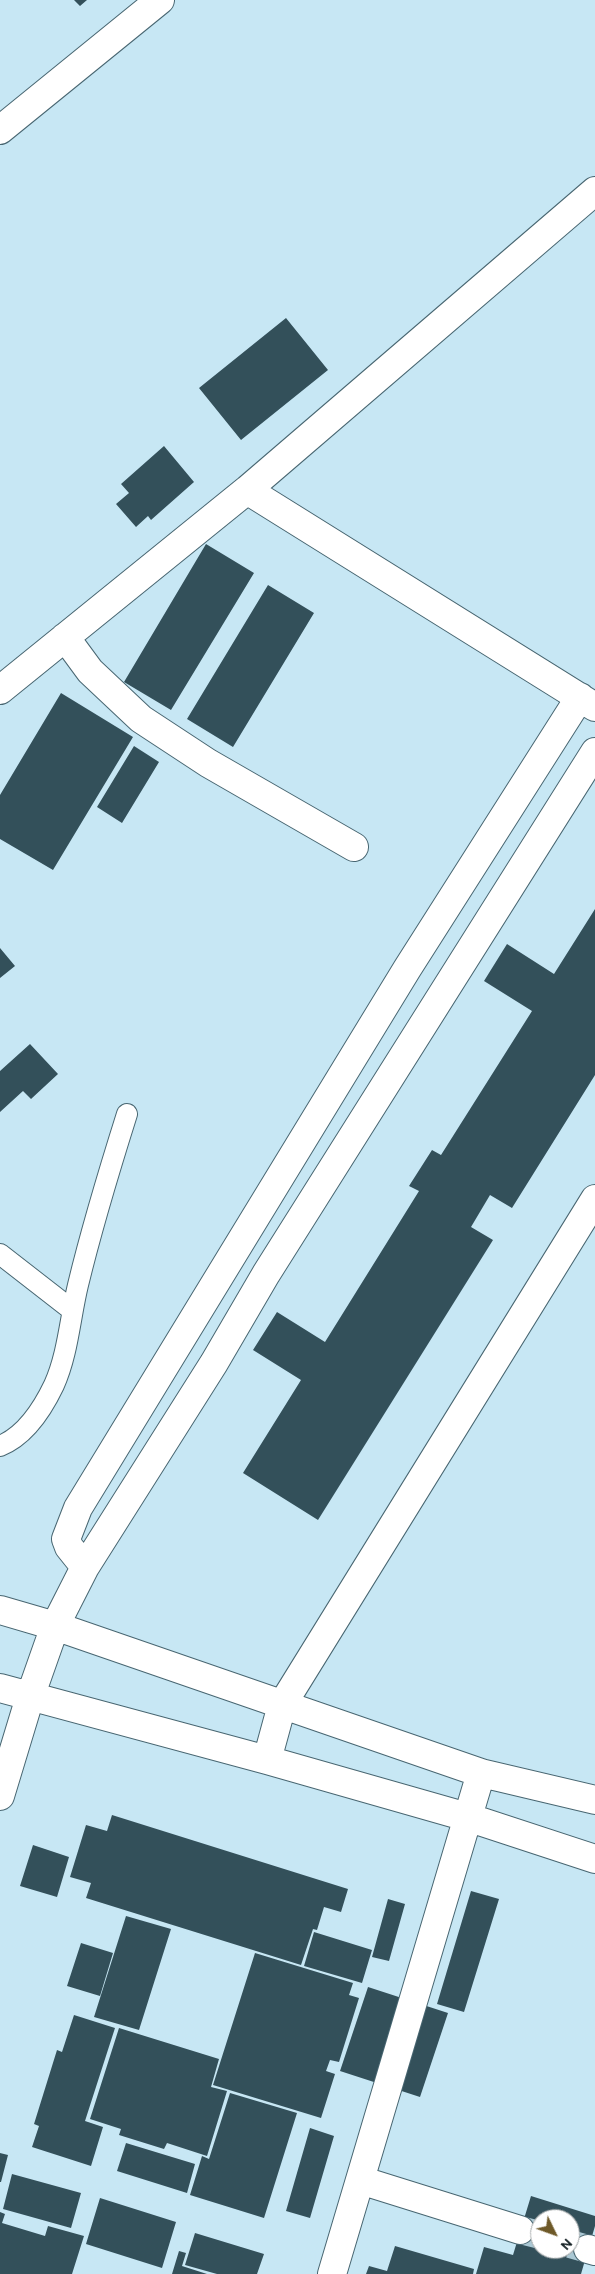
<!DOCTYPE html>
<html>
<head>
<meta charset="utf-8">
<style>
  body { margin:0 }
  #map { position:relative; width:595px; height:2274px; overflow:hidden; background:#c7e7f4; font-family:Overpass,sans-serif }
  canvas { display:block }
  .north { position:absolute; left:530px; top:2209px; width:50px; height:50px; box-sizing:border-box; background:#fff; border:1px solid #9fa4a5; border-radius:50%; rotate:132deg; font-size:14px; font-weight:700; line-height:20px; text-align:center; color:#0e1b1f }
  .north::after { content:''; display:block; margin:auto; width:18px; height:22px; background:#6e5928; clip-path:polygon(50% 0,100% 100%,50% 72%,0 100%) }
</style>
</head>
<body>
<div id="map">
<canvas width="595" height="2274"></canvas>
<div class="north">N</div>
</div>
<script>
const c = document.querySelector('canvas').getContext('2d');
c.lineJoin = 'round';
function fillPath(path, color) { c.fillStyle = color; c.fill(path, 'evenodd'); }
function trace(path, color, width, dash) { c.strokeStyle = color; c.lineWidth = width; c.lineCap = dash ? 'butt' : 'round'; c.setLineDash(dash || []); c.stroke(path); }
fillPath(new Path2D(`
  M74 0H87L80 6Z
  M286 318 328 370 241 440 199 388Z
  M164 446 194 482 151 520 148 516 136 527 116 504 129 493 121 484Z
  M206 544 254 573 171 710 124 682Z
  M268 585 314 613 233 747 187 719Z
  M61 693 133 737 53 870 0 839V795Z
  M134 746 159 762 122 823 97 807Z
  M595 909V1075L512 1208 490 1195 471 1227 493 1240 318 1520 243 1473 301 1380 253 1350 277 1312 325 1342 419 1191 409 1186 432 1150 441 1155 532 1011 484 981 507 944 554 974Z
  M0 948 15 966 0 978Z
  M30 1044 58 1074 31 1099 23 1091 0 1112V1071Z
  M112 1815 348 1889 341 1912 324 1907 317 1930 313 1929 301 1965 86 1898 91 1883 70 1877 86 1825 107 1831Z
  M33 1845 69 1857 57 1897 20 1886Z
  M471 1891 499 1899 464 2012 437 2004Z
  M388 1899 405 1904 389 1961 372 1957Z
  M126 1916 171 1929 139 2030 94 2017Z
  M314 1932 372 1950 362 1983 304 1966Z
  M81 1943 113 1953 100 1996 67 1986Z
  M255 1953 353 1983 349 1995 359 1998 339 2062 330 2060 326 2071 335 2074 321 2118 213 2085Z
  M368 1987 448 2013 420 2097 340 2071Z
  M74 2015 115 2028 85 2121 103 2127 91 2166 32 2147 39 2126 34 2124 57 2050 62 2052Z
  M119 2028 219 2059 211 2087 227 2091 207 2156 167 2143 164 2149 119 2135 121 2129 90 2119Z
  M230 2093 297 2113 264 2218 190 2195 202 2156 209 2159Z
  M310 2128 334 2136 310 2218 286 2211Z
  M126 2143 195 2164 187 2193 117 2171Z
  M0 2153 8 2155 1 2182H0Z
  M12 2174 81 2193 71 2228 3 2209Z
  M531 2196 595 2216V2226L581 2274H476L484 2247 513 2255ZM540 2219H570V2249H540Z
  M100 2198 176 2222 162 2268 86 2244Z
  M0 2212 5 2214 2 2223 45 2236 48 2226 84 2236 72 2274H0Z
  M195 2233 264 2254 257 2274H217L185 2265Z
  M395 2246 474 2269 473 2274H366L369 2266 387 2271Z
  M179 2251 186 2253 182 2266 207 2274H172Z`), '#33505a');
trace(new Path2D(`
  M520 2230 540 2235
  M570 2244 588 2249`), '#abc8d4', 28, [28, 14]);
const service = new Path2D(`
  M0 1254 72 1310
  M0 1446C25 1436 43 1408 54 1385 68 1354 70 1318 78 1285 92 1227 109 1171 127 1114`);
const minor = new Path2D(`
  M0 130 160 0
  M247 490 595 707
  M65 637 90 671 141 719 208 763 354 847
  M0 690 247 490 595 191
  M85 1567 69 1547 66 1539 78 1508 407 969 580 697
  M0 1610 55 1626 481 1773 595 1800
  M0 1688 267 1760 467 1817 595 1859
  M267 1760 282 1705 595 1199
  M0 1796 30 1697 55 1626 85 1567 214 1363 266 1274 595 752
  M360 2180 520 2230
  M588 2249 595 2251
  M332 2274 481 1773`);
trace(service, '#486671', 22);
trace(minor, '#486671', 30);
trace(service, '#fff', 20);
trace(minor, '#fff', 28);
</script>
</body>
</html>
